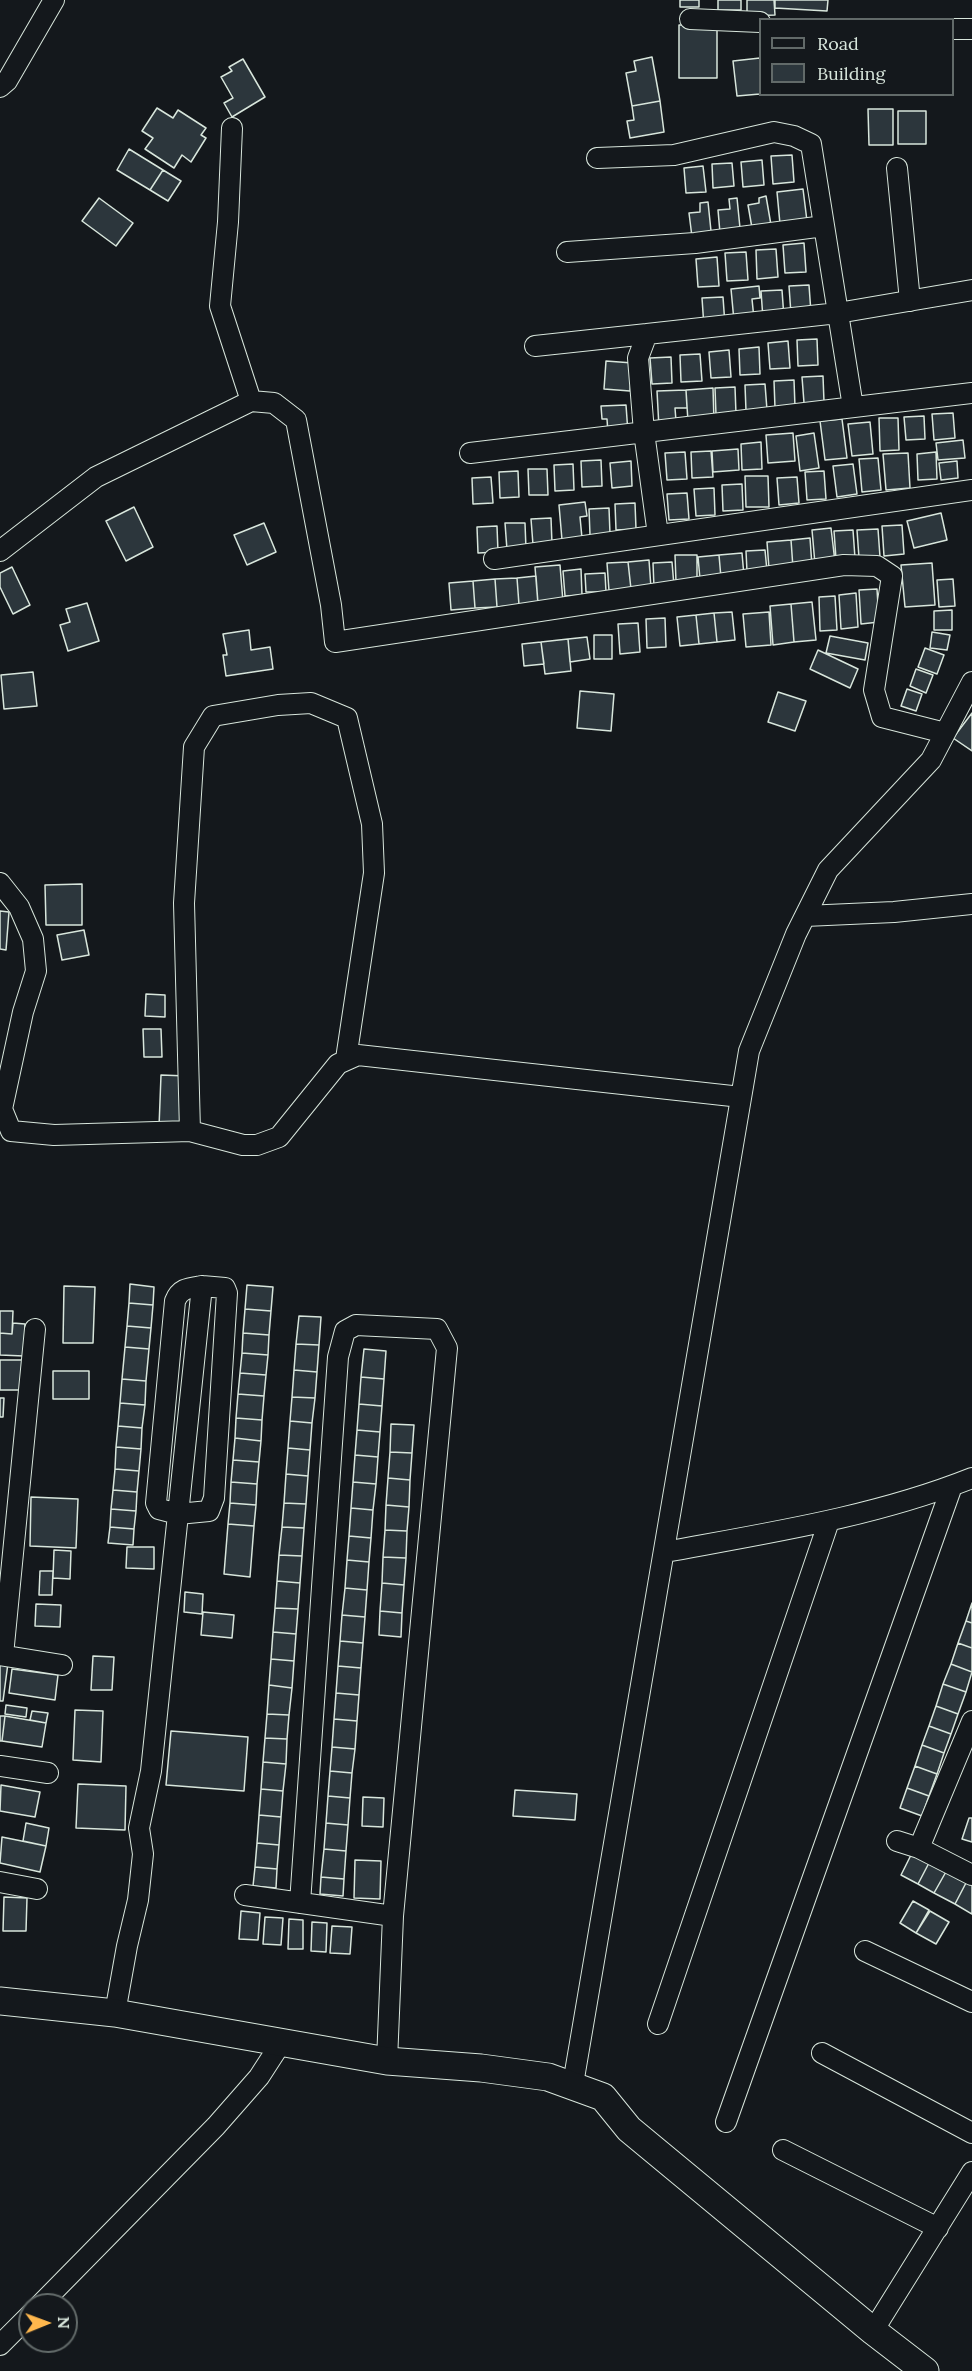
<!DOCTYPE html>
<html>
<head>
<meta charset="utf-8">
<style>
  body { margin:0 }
  #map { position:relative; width:972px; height:2371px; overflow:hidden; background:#14181c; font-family:Lora,serif }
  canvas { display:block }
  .legend { position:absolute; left:759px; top:18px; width:195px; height:78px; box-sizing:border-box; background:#14181c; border:2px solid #626a69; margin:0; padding:8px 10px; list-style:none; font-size:18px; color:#d8e6dc }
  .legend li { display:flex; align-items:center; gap:12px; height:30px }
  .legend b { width:30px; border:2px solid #626a69 }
  .north { position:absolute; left:18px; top:2293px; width:60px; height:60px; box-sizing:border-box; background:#14181c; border:2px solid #626a69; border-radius:50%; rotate:89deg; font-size:16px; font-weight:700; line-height:24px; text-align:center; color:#d8e6dc }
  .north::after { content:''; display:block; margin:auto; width:21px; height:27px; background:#ffb74d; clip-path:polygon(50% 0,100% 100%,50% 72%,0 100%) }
</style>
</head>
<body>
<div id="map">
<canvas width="972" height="2371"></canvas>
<ul class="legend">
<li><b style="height:8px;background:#14181c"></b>Road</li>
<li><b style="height:16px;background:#2c363c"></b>Building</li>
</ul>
<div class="north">N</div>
</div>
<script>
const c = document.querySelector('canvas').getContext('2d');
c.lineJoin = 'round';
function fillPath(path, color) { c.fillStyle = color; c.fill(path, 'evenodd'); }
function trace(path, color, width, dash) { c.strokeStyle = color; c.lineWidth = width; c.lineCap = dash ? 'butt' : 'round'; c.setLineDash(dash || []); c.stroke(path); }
const building = new Path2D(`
  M680 0H699V7H680Z
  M718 0H741V10H718Z
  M747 0H774L775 15 747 16Z
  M775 0H828L827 11 775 8Z
  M679 25H717V78H679Z
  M652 57 660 101 632 106 626 73 636 71 634 61Z
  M760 58V94L737 96 733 61Z
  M243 59 265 97 232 117 224 103 233 98 221 77 232 71 229 67Z
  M660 101 664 132 630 138 627 121 634 120 632 106Z
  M157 108 173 118 178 110 206 128 201 135 206 138 191 162 182 155 174 168 145 149 153 138 142 131Z
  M868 109H893V145H869Z
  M898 111H926V144H898Z
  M129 149 163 170 150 190 117 170Z
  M792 155 794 182 773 184 771 156Z
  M762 160 764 185 743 187 741 162Z
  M732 163 734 186 713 188 712 164Z
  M703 166 706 192 686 193 684 168Z
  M163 170 181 181 168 201 150 190Z
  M803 189 807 221 780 224 777 192Z
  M766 196 771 225 752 228 748 205 759 203V198Z
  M99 198 133 223 116 246 82 221Z
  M737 198 740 228 720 233 718 210 730 209 729 199Z
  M708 202 711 231 692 237 689 213 700 212V203Z
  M804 243 806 272 785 273 783 245Z
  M776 249 778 277 757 279 756 250Z
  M746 252 748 280 727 281 725 253Z
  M717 257 719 286 698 287 696 259Z
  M809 285 811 313 791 314 789 286Z
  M759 286 760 298 752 299 754 319 734 321 731 289Z
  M782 290 784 318 763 319 761 291Z
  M723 297 725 325 704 327 702 298Z
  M817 339 818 365 798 366 797 340Z
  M788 341 790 368 770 369 768 343Z
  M759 347 760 374 740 375 739 349Z
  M729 350 731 377 711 378 709 352Z
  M700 354 702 381 681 382 680 355Z
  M671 357 672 383 652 384 650 358Z
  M606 361 633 363 630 391 604 389Z
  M823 376 824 402 804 403 802 377Z
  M794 380 795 407 775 408 774 381Z
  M765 384 767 410 746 411 745 385Z
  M735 387 736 414 716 415 715 388Z
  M713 388 714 421 688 422 686 390Z
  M686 390 687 408H675L676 421 659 428 657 391Z
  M626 405 628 433 608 434 607 419H602L601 406Z
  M953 413 955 438 934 440 932 414Z
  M924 416 925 439 906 440 904 417Z
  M879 418H898L899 450 880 451Z
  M842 419 847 458 825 460 820 421Z
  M870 422 873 454 852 456 848 424Z
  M793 433 795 461 768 463 766 435Z
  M814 433 819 468 800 471 796 436Z
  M963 440 965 458 938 460 936 443Z
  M761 442 762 469 742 470 741 444Z
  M738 449 739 470 713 472 712 451Z
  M711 451 713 477 692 478 691 452Z
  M685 452 687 479 667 480 665 453Z
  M936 452 937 479 918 480 917 454Z
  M908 453 910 488 886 490 883 454Z
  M878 458 881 490 862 492 859 459Z
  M601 460 602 486 582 487 581 461Z
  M631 461 632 486 612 488 610 463Z
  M957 461 958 478 941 480 939 463Z
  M573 464 574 490 555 491 554 465Z
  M853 464 857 494 837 497 833 466Z
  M528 469H547L548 495H529Z
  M518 471 519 497 500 498 499 472Z
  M824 471 826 499 807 500 805 472Z
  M745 476H768L769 507H746Z
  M491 477 493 503 473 504 472 478Z
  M797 477 799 503 779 505 777 478Z
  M742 484 743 510 723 511 722 485Z
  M714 488 715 515 696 516 694 489Z
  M687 493 689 519 669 520 667 494Z
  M585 502 587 516 580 517 582 538 562 540 559 505Z
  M635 503 636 529 616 530 615 504Z
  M134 507 153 547 126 561 106 521Z
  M609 508 610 534 590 535 589 509Z
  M941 513 947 540 914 548 907 521Z
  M551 518 552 544 533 545 531 519Z
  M264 523 276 552 247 565 234 535Z
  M505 523H525L526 549 507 550Z
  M902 525 904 554 884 556 882 526Z
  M497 526 498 552 478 553 477 527Z
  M831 528 835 562 815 564 812 530Z
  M878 529 880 557 859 558 857 530Z
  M853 530 855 558 836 559 834 531Z
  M810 538 812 566 793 568 791 540Z
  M791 540 793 568 769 569 767 542Z
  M765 550 767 571 747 572 746 551Z
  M742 553 744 576 721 578 719 555Z
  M675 555H697V581L676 582Z
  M719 555 721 578 700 579 698 557Z
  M649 560 651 588 631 589 628 562Z
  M628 562 631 589 609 591 607 563Z
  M672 562 674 586 654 588 653 563Z
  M932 563 935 605 905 607 901 565Z
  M560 565 563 602 538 604 535 567Z
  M12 567 30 605 13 614 0 587V573Z
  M581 569 582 595 565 596 563 571Z
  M605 573 606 592H586L585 574Z
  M536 576 538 604 519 605 517 578Z
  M517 578 519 605 497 607 495 579Z
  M495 579 497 607 475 608 473 581Z
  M953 579 955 606 939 607 937 580Z
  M473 581 475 608 451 610 449 583Z
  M877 589 879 622 861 624 859 590Z
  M856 593 858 627 841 629 839 595Z
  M835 596 837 630 820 631 819 597Z
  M812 602 816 640 794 642 791 604Z
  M87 603 99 641 68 651 60 625 70 622 66 609Z
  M791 604 794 642 773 645 770 606Z
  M952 610V630H934V611Z
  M732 612 735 640 717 642 714 613Z
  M769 612 771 645 746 647 743 614Z
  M714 613 717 642 699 644 696 615Z
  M696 615 699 644 680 646 677 617Z
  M665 618 666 647 647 648 646 619Z
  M638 623 640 652 620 654 618 624Z
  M249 630 251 650 270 647 273 669 226 676 223 655H227L223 634Z
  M932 632 950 635 947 650 930 648Z
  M594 635H612V659H594Z
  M830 636 868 643 865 660 826 653Z
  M587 637 590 659 570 662 568 639Z
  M568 639 571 671 545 674 541 642Z
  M541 642 544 664 524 666 522 644Z
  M925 648 944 655 937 674 918 667Z
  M818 650 858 669 850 688 810 669Z
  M916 669 933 675 926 693 910 686Z
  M33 672 37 706 4 709 1 675Z
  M907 689 922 694 916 711 901 706Z
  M580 691 614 694 611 731 577 728Z
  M778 692 806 701 795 731 768 722Z
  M972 713V751L953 738Z
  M82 884V925H46L45 885Z
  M0 911 9 912 6 950 0 949Z
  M84 930 89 955 62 960 57 935Z
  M146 994 165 995V1017L145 1016Z
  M143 1029H161L162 1057H144Z
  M161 1075 187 1076 185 1128 159 1127Z
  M130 1284 154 1287 153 1305 129 1303Z
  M247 1285 273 1287 271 1311 245 1309Z
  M64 1286 95 1287 93 1343H63Z
  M129 1303 153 1305 151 1328 127 1326Z
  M245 1309 271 1311 269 1335 243 1333Z
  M0 1311H13L12 1334 0 1333Z
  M299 1316 321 1317 319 1345 296 1344Z
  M13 1323 25 1324 24 1356 0 1355V1333L12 1334Z
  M127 1326 151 1328 149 1349 125 1347Z
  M243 1333 269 1335 268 1355 242 1353Z
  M296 1344 319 1345 317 1372 294 1370Z
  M125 1347 149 1349 146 1381 122 1379Z
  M364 1349 386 1351 384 1379 361 1377Z
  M242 1353 268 1355 266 1375 240 1373Z
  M0 1360H23L22 1390H0Z
  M294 1370 317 1372 315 1398 292 1397Z
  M53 1371H89V1399H53Z
  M240 1373 266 1375 264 1396 238 1394Z
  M361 1377 384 1379 382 1406 359 1404Z
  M122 1379 146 1381 145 1405 120 1403Z
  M238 1394 264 1396 262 1420 236 1418Z
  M292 1397 315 1398 312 1423 290 1421Z
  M0 1398H4L3 1417H0Z
  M120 1403 145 1405 142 1428 118 1426Z
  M359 1404 382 1406 380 1432 357 1430Z
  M236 1418 262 1420 261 1441 235 1438Z
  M290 1421 312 1423 310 1450 288 1448Z
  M391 1424 414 1425 412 1453 390 1452Z
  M118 1426 142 1428 141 1449 116 1447Z
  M357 1430 380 1432 378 1457 355 1455Z
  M235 1438 261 1441 259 1462 233 1460Z
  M116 1447 141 1449 139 1471 115 1469Z
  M288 1448 310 1450 308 1476 286 1474Z
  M390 1452 412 1453 410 1480 388 1478Z
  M355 1455 378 1457 376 1484 353 1482Z
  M233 1460 259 1462 257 1484 231 1482Z
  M115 1469 139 1471 137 1492 113 1490Z
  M286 1474 308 1476 306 1504 284 1503Z
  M388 1478 410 1480 409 1507 386 1505Z
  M231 1482 257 1484 256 1505 230 1503Z
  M353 1482 376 1484 373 1510 351 1508Z
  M113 1490 137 1492 136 1511 111 1509Z
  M31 1497 78 1499 76 1548 30 1546Z
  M230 1503 256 1505 254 1526 228 1524Z
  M284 1503 306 1504 304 1528 282 1527Z
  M386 1505 409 1507 407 1531 385 1530Z
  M351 1508 373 1510 371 1538 349 1536Z
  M111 1509 136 1511 134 1529 110 1527Z
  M228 1524 254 1526 250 1577 224 1574Z
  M110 1527 134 1529 133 1545 108 1543Z
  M282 1527 304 1528 302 1556 279 1555Z
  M385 1530 407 1531 406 1558 383 1557Z
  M349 1536 371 1538 369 1562 347 1560Z
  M127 1547H154V1569L126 1568Z
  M54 1550 71 1551 70 1579 53 1578Z
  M279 1555 302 1556 300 1583 277 1581Z
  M383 1557 406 1558 404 1585 382 1583Z
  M347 1560 369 1562 367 1590 345 1588Z
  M40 1571H53L52 1595H39Z
  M277 1581 300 1583 298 1609 275 1608Z
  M382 1583 404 1585 402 1613 380 1611Z
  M345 1588 367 1590 365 1617 342 1615Z
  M185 1592 203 1594 202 1614 184 1612Z
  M972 1603V1623L966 1621Z
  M36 1604 61 1605 60 1627 35 1626Z
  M275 1608 298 1609 296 1634 273 1632Z
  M380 1611 402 1613 401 1637 379 1635Z
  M203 1612 234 1615 232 1638 201 1635Z
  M342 1615 365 1617 363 1643 340 1641Z
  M966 1621 972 1623V1648L958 1643Z
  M273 1632 296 1634 294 1661 271 1659Z
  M340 1641 363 1643 361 1668 338 1666Z
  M958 1643 972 1648V1672L951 1664Z
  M93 1656 114 1657 112 1690H91Z
  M271 1659 294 1661 292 1688 269 1685Z
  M0 1662 8 1663 3 1701H0Z
  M951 1664 972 1672 966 1692 943 1684Z
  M338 1666 361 1668 359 1695 336 1693Z
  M12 1669 58 1675 55 1700 9 1693Z
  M943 1684 966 1692 958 1714 936 1706Z
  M269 1685 292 1688 289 1715 267 1714Z
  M336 1693 359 1695 357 1721 334 1719Z
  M6 1705 27 1708 26 1717 5 1714Z
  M936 1706 958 1714 951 1734 929 1726Z
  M75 1710 103 1711 101 1762 73 1760Z
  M32 1711 48 1713 46 1723 30 1720Z
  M267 1714 289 1715 287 1739 265 1738Z
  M0 1716H5L2 1741H0Z
  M5 1716 46 1723 42 1747 2 1741Z
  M334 1719 357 1721 355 1749 332 1747Z
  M929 1726 951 1734 944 1753 922 1745Z
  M171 1731 248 1737 244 1791 166 1785Z
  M265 1738 287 1739 286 1764 263 1762Z
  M922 1745 944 1753 937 1774 915 1766Z
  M332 1747 355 1749 352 1773 330 1771Z
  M263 1762 286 1764 283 1791 261 1789Z
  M915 1766 937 1774 929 1796 907 1788Z
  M330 1771 352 1773 350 1798 328 1796Z
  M78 1784 126 1786 125 1830 76 1828Z
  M1 1785 40 1792 35 1817 0 1811Z
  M907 1788 929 1796 922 1816 900 1808Z
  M261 1789 283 1791 281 1817 259 1815Z
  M515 1790 577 1794 575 1820 513 1816Z
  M328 1796 350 1798 348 1825 326 1823Z
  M363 1797 384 1798 383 1827 362 1826Z
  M259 1815 281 1817 279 1845 257 1843Z
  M969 1818H972V1842L962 1839Z
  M26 1823 49 1828 46 1846 23 1841Z
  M326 1823 348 1825 346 1851 324 1849Z
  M2 1837 46 1846 40 1872 0 1863Z
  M257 1843 279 1845 277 1869 255 1867Z
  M324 1849 346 1851 344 1879 321 1877Z
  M913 1851 930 1861 918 1884 901 1875Z
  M355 1860 381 1861 380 1899 354 1898Z
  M930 1861 947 1870 934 1893 918 1884Z
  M255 1867 277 1869 276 1888 253 1886Z
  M947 1870 967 1881 955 1904 934 1893Z
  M321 1877 344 1879 343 1896 320 1894Z
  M967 1881 972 1884V1914L955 1904Z
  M4 1897 27 1898 26 1931H3Z
  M913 1901 929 1910 916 1933 900 1923Z
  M241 1911 260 1913 258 1940 239 1939Z
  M930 1911 949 1922 936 1944 916 1933Z
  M265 1917 283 1918 281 1945 263 1944Z
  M289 1919 303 1920V1949H288Z
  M312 1922 327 1923 326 1952 311 1951Z
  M332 1926 352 1927 350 1954 330 1953Z`);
fillPath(building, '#2c363c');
trace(building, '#d8e6dc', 1.5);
const street = new Path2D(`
  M690 19 760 22
  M952 29H972
  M0 87 7 81 54 0
  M232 128 228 222 220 306 251 401
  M597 158 674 155 774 132 794 136 811 144 853 407
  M897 168 910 301
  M567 252 695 243 824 226
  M535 346 647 334
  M470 453 972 393
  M658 535 644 432 638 358 647 334 838 313 972 290
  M0 551 96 477 251 401 274 403 296 420 331 605 335 642 844 565 877 566 892 576 874 690 882 717 945 733
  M494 559 972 490
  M0 883 19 907 33 939 36 971 23 1012 2 1109 11 1131 54 1135 190 1131 243 1145H257L279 1137 338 1064 358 1055 741 1097
  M805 916 894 912 972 904
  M190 1131 184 903 194 747 213 716 278 705 311 703 347 718 372 824 374 873 346 1059
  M202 1286 225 1288 227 1293 214 1498 209 1511 178 1514 159 1509 156 1503 175 1301C180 1288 189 1288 202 1286Z
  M665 1552C768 1533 874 1517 972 1478
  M0 1655 62 1665
  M3 1655 35 1329
  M0 1766 48 1773
  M897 1841 919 1848 972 1875
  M919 1848 972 1721
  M0 1882 37 1889
  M245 1895 393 1916
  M300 1903 338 1357 345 1331 356 1325 437 1329 447 1348 393 1916 387 2061
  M865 1951 972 2002
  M115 2013 127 1946 138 1900 143 1854 139 1828 151 1771 202 1286
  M658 2024 829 1521
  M822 2053 972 2133
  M573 2084 749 1051 796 934 828 870 931 760 972 682
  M726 2122 952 1486
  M783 2150 938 2228
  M40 2305 216 2126 259 2077 281 2043
  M873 2331 972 2172
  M0 2345 30 2315`);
const secondary = new Path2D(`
  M0 2001 115 2013 387 2061 481 2068 548 2077 603 2097 629 2129 873 2331 925 2371`);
trace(street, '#d8e6dc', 22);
trace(secondary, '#d8e6dc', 29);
trace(street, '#14181c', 20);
trace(secondary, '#14181c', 27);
</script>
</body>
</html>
